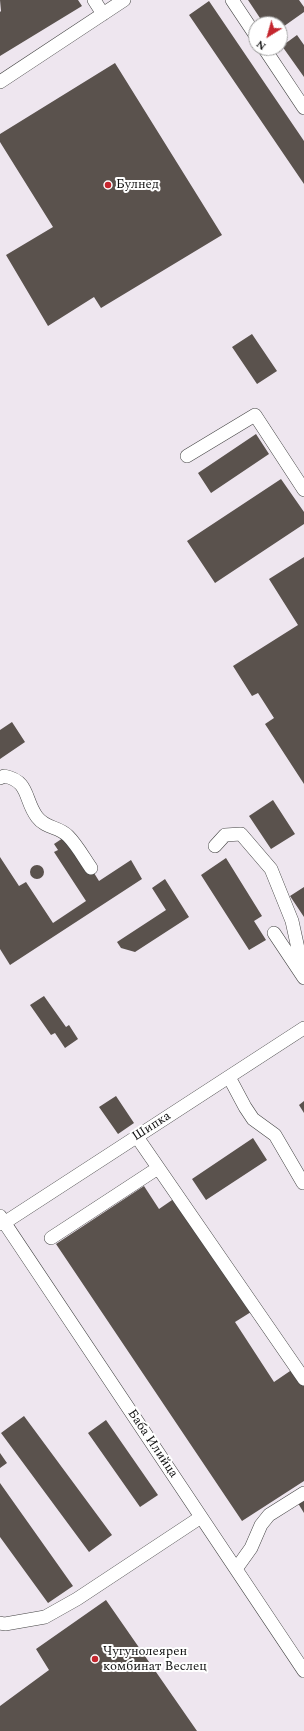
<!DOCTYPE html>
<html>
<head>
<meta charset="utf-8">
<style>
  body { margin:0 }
  #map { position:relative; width:304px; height:1731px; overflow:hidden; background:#fffdf5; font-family:Spectral,serif }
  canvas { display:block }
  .north { position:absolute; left:248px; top:16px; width:40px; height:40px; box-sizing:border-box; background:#fff; border:1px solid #a0a0a0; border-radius:50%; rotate:217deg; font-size:11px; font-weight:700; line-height:16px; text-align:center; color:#111 }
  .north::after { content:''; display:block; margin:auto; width:14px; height:18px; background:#c4262e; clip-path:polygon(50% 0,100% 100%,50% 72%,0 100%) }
</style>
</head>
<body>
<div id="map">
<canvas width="304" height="1731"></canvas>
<div class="north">N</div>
</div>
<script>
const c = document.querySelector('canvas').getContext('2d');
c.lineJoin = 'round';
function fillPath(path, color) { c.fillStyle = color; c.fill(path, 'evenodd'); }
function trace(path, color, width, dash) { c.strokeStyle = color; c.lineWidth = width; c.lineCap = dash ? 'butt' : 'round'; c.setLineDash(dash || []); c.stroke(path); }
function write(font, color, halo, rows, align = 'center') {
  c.font = font + ' Spectral,serif'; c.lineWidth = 4; c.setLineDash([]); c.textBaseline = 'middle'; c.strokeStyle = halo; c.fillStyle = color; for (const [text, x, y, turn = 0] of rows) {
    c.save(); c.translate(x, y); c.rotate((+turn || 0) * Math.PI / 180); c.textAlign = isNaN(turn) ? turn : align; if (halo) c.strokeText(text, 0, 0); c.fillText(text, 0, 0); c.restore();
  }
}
fillPath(new Path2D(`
  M0 0H304V1731H0ZM256 24H280V48H256Z`), '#eee6ef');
fillPath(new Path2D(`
  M0 0H78L82 6 0 56V12L1 11Z
  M248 0H299L304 7V12L280 29V24H264Z
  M209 1 304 141V184L189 15Z
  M297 35 304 45V77L282 46Z
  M115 63 222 235 101 308 94 297 48 326 6 255 53 227 0 142V134Z
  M252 334 277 371 257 384 232 347Z
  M256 434 269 454 211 493 198 473Z
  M281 479 304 512V524L215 583 187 541Z
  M304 557V784L265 724 274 718 258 693 252 696 233 666 298 625 269 579Z
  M12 722 25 742 0 759V730Z
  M273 800 295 834 271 849 249 816Z
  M66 836 91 875 94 873 99 881 131 860 142 879 10 965 0 949V857L19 886 26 882 53 923 86 901 54 852 58 850 54 844Z
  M226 858 262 916 254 921 266 940 249 950 201 875Z
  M30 872a7 7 0 1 1 14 0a7 7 0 1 1-14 0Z
  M165 879 189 917 135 952 121 948 117 942 166 910 152 888Z
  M304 887V917L290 896Z
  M44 996 66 1027 69 1025 78 1039 65 1048 55 1033 51 1035 30 1005Z
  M116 1096 134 1123 118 1134 99 1107Z
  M304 1101V1113L299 1105Z
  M253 1138 267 1160 206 1200 192 1179Z
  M144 1186 159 1209 175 1198 251 1312 235 1322 274 1382 293 1369 304 1386V1481L242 1521 56 1244Z
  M24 1416 112 1535 89 1552 1 1433Z
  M106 1420 158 1495 140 1507 88 1433Z
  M0 1453 7 1463 0 1468Z
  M0 1483 73 1586 48 1603 0 1537Z
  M304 1495V1513L296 1500Z
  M106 1600 197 1731H0V1706L49 1670 36 1649Z`), '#5a524d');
const minor = new Path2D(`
  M94 0 103 14
  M232 0 256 36
  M264 48 304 108
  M0 82 124 0
  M187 456 255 415 304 490
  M0 778 4 776C30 781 24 800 37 817 46 829 58 826 68 836 77 845 84 858 91 868
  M215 846 225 835 241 834 271 869 292 921 299 953 304 960
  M274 933 304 978
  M229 1077 245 1107 253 1119 275 1135 303 1183
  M137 1137 304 1379
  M0 1216 304 1671
  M0 1224 4 1223 304 1028
  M51 1238 158 1168
  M236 1569 251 1548 261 1525 269 1515 304 1493
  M0 1623 5 1624 45 1617 77 1599 201 1517`);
trace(minor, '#444', 14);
trace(minor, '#fff', 13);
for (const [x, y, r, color] of [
  [108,185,4,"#c4262e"],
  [95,1659,4,"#c4262e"]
]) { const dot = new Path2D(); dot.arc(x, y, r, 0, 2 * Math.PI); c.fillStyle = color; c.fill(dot); trace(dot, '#fff', 1.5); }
write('13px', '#111', '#fff', [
  ["Булнед",116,185],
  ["Чугунолеярен",103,1652],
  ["комбинат Веслец",103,1667]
], 'left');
write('13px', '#111', '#fff', [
  ["Шипка",152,1127,-33],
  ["Баба Илийца",152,1444,56]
]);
</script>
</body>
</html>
